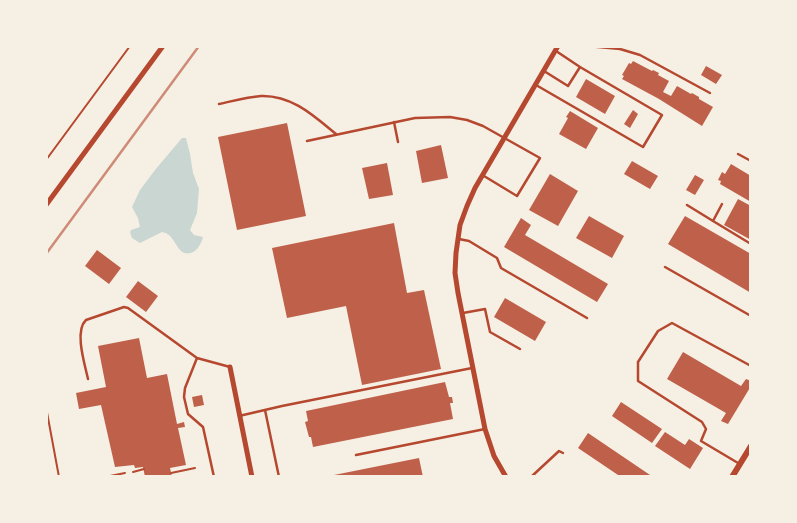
<!DOCTYPE html>
<html>
<head>
<meta charset="utf-8">
<style>
  body { margin:0 }
  #map { position:relative; width:797px; height:523px; overflow:hidden; background:#f6efe4; font-family:"PT Sans Narrow",sans-serif }
  canvas { display:block }
  .frame { position:absolute; inset:0; border:48px solid #f6efe4; pointer-events:none }
</style>
</head>
<body>
<div id="map">
<canvas width="797" height="523"></canvas>
<div class="frame"></div>
</div>
<script>
const c = document.querySelector('canvas').getContext('2d');
c.lineJoin = 'round';
function fillPath(path, color) { c.fillStyle = color; c.fill(path, 'evenodd'); }
function trace(path, color, width, dash) { c.strokeStyle = color; c.lineWidth = width; c.lineCap = dash ? 'butt' : 'round'; c.setLineDash(dash || []); c.stroke(path); }
fillPath(new Path2D(`
  M182 138H186L190 154 193 173 199 189 197 213 190 230 194 235 203 237C201 246 192 259 181 251 174 244 173 234 162 232L140 243 132 238 130 232 131 230 140 227 138 218 132 207 140 190 155 170Z`), '#c9d6d2');
fillPath(new Path2D(`
  M633 61 652 71 653 70 659 73 658 75 669 81 663 92 671 96 677 86 691 94 692 93 699 97V99L713 107 702 126 659 99 622 79 624 76 622 75 629 63 631 64Z
  M706 66 722 75 716 84 701 75Z
  M586 79 615 96 605 114 576 97Z
  M633 110 638 114 630 128 624 124Z
  M570 111 598 128 586 149 559 134 568 118 566 117Z
  M287 123 306 216 237 230 218 137Z
  M441 145 448 178 422 183 416 151Z
  M632 161 658 176 650 189 624 174Z
  M387 163 393 195 369 199 362 168Z
  M731 164 751 176V202L720 184 721 181 718 180 722 172 725 174Z
  M550 174 578 191 558 226 529 210Z
  M695 175 704 180 695 195 686 190Z
  M738 199 751 206V240L724 225Z
  M589 216 624 236 612 258 576 238Z
  M685 216 751 254V293L668 244Z
  M521 218 531 225 525 235 608 284 597 302 504 247Z
  M394 223 407 293 424 290 441 369 362 385 346 306 287 318 272 248Z
  M97 250 121 268 109 284 85 266Z
  M138 281 158 296 146 312 126 297Z
  M505 298 546 322 535 341 494 317Z
  M139 338 147 378 167 374 177 424 184 422 185 427 178 428 186 465 170 468 172 477H145L143 467 135 468 134 465 115 467 101 405 79 409 76 393 106 387 98 346Z
  M683 352 741 386 746 379 751 381V386L728 424 721 421 726 413 667 379Z
  M445 382 449 397H452L453 403H450L453 419 313 447 311 437H309L305 422 308 421 306 411Z
  M202 395 204 405 194 407 192 397Z
  M621 402 662 429 652 443 612 416Z
  M665 432 685 445 689 439 703 448 690 469 655 446Z
  M588 433 653 477H621L578 448Z
  M419 458 423 477H330L329 476Z`), '#bf614a');
trace(new Path2D(`
  M710 46 751 47
  M46 160 130 46
  M46 407 59 477
  M133 472 144 469
  M171 473 195 468
  M110 476 125 473`), '#b5482f', 2);
trace(new Path2D(`
  M587 46 620 49 640 55 710 93
  M544 71 568 86 580 67 556 51
  M536 85 643 147 662 115 580 67
  M219 104C233 101 247 97 261 96 292 95 314 116 336 134
  M394 122 398 142
  M307 141 415 118 450 117 467 120 483 126 540 158 517 196 484 176
  M738 154 751 161
  M722 204 713 221 751 244
  M687 205 713 221
  M459 239 469 241 497 258 501 268 587 318
  M665 267 751 316
  M463 313 485 309 490 332 520 349
  M197 358 185 388 184 397 188 414 203 427 214 477
  M88 379C85 365 74 331 86 320L124 307 128 308 197 358 230 367
  M265 410 279 477
  M239 416 282 406 472 368
  M356 455 485 429
  M738 463 701 441 706 429 702 422 638 381V362L658 331 672 323 751 366
  M531 477 559 451 563 453`), '#b5482f', 2.5);
trace(new Path2D(`
  M46 205 163 46
  M230 367 252 477
  M506 477 494 456 485 429 458 293 455 273 456 253 460 225 467 206 475 188 558 46`), '#b5482f', 5);
trace(new Path2D(`
  M732 477 751 446`), '#b5482f', 6);
trace(new Path2D(`
  M46 254 199 46`), '#cf8b77', 2.5);
</script>
</body>
</html>
